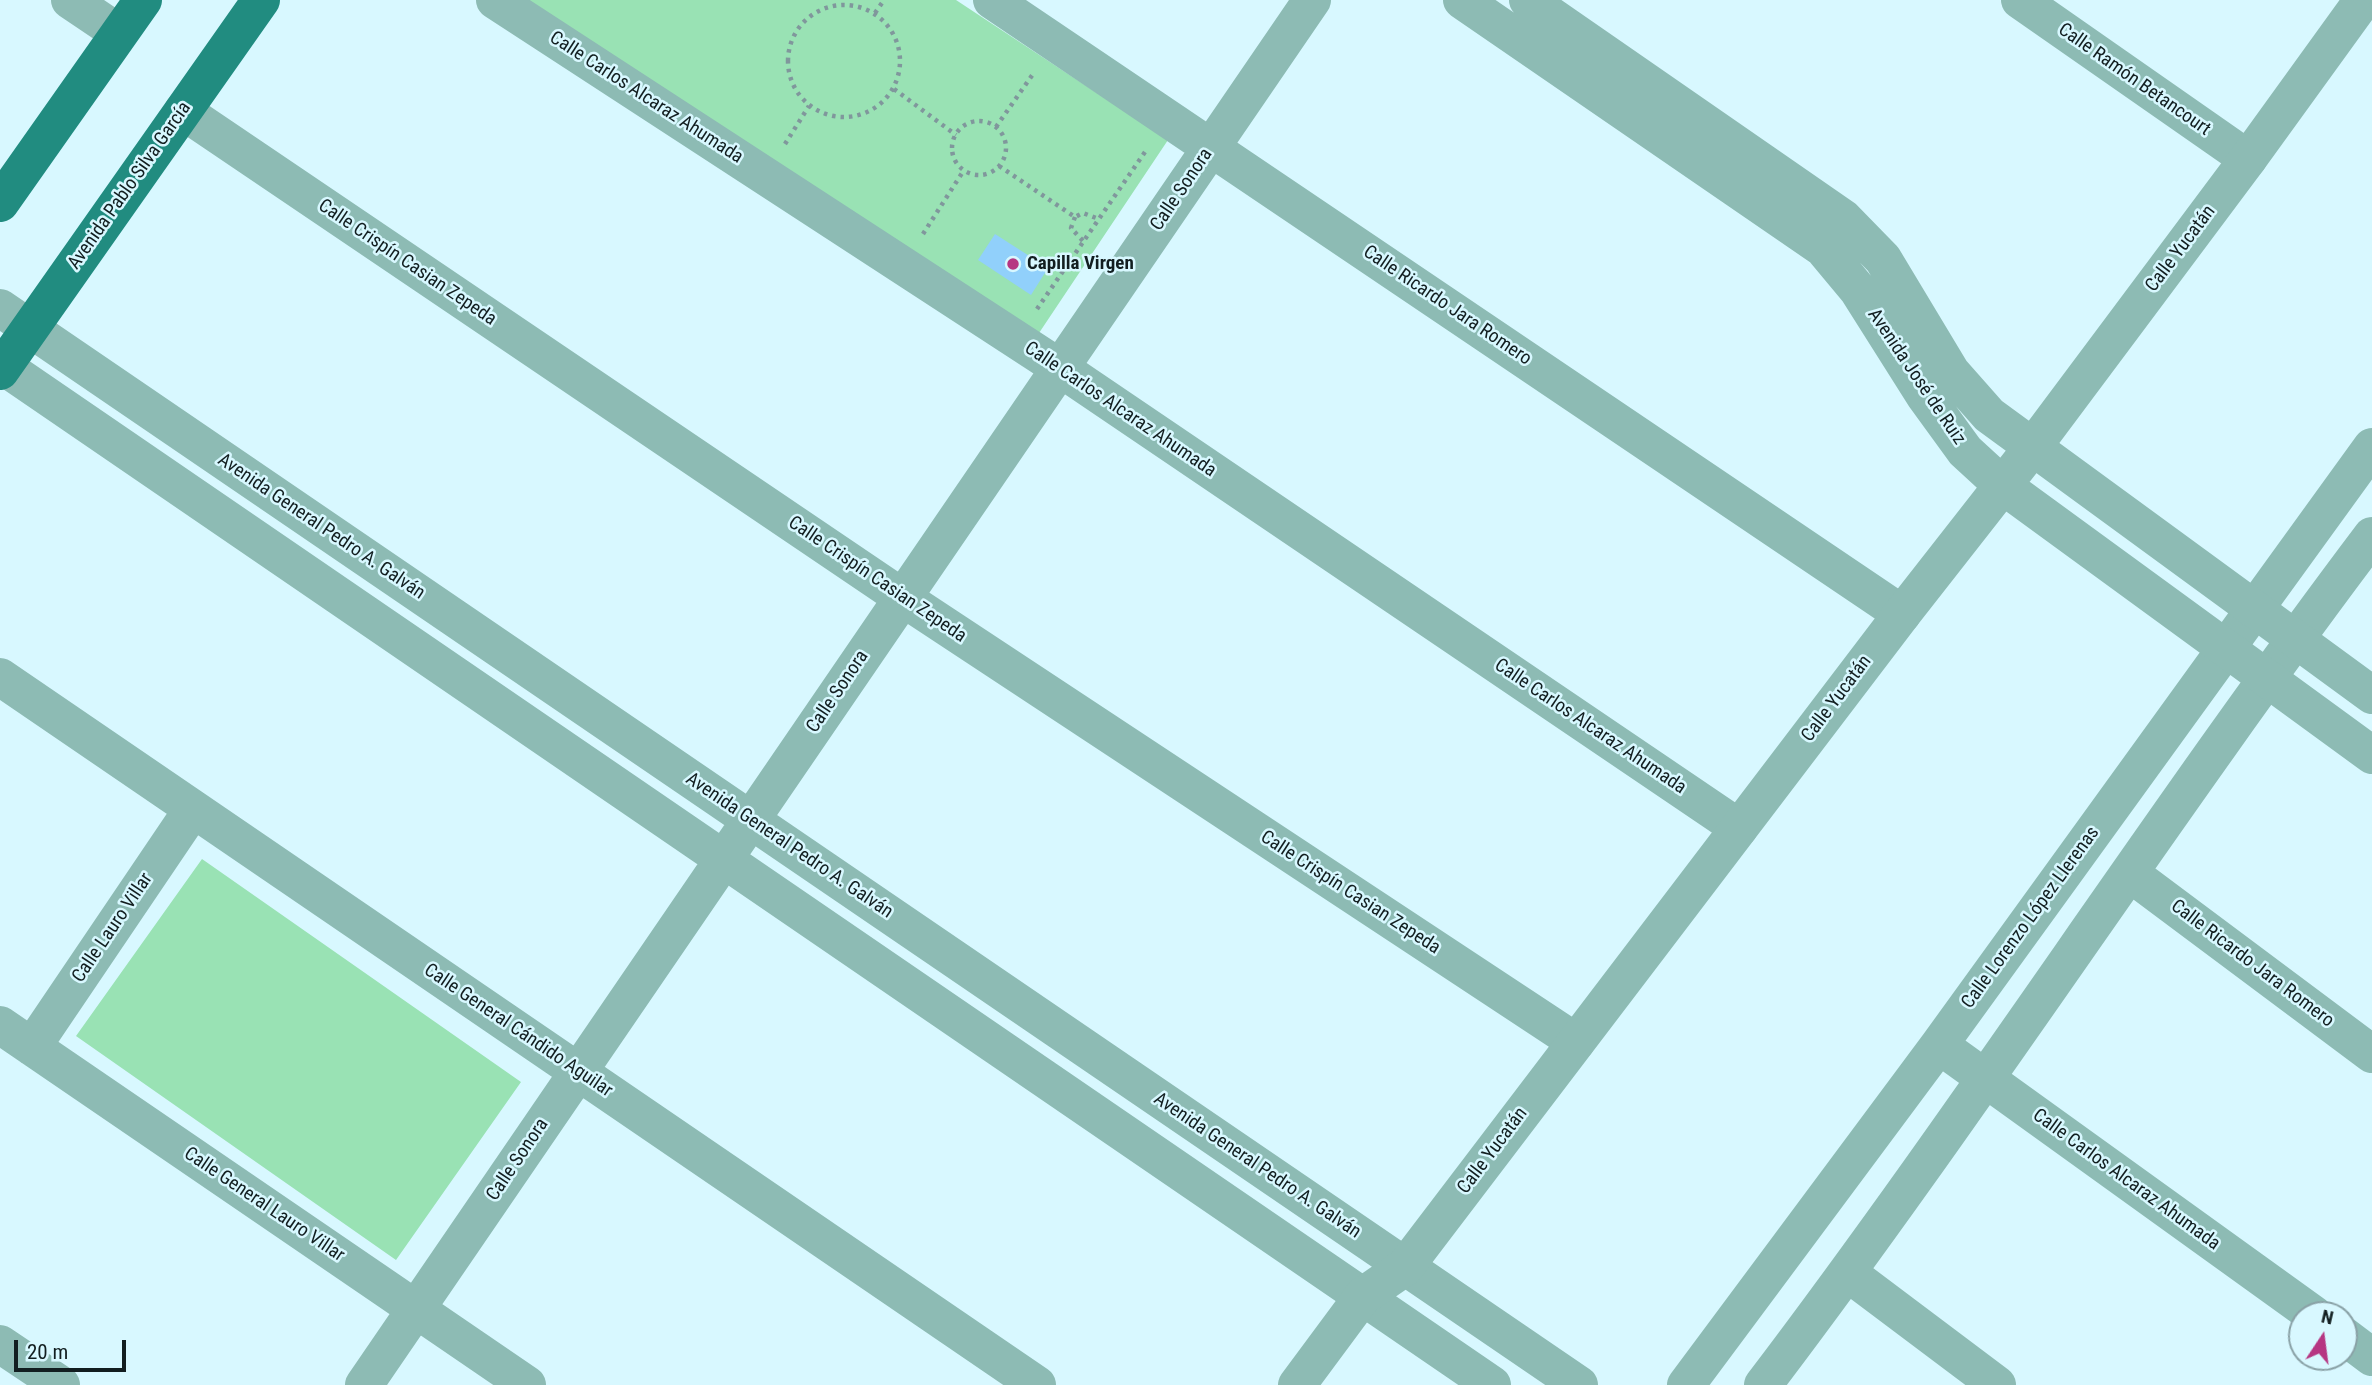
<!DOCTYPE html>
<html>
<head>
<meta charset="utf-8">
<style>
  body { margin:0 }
  #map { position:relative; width:2372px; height:1385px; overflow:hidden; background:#d8f8ff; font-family:"Roboto Condensed",sans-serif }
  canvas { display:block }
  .north { position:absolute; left:2288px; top:1301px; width:70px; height:70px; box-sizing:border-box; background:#d8f8ff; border:2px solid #89a1a6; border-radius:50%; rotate:13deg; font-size:19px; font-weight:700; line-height:28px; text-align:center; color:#121e20 }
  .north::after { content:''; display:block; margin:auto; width:24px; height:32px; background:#b63682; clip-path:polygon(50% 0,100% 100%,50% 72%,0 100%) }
  .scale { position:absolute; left:14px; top:1340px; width:112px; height:32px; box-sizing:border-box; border:4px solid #121e20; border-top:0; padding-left:9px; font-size:21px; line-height:24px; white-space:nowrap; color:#121e20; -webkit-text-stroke:5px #d8f8ff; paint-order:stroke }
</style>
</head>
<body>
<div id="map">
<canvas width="2372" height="1385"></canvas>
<div class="north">N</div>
<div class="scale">20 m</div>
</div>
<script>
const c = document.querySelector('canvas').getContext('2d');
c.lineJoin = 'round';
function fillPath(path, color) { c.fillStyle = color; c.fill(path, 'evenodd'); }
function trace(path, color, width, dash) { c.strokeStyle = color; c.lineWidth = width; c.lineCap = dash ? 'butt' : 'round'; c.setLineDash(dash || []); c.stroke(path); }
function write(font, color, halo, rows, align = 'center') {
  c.font = font + ' "Roboto Condensed",sans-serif'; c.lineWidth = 5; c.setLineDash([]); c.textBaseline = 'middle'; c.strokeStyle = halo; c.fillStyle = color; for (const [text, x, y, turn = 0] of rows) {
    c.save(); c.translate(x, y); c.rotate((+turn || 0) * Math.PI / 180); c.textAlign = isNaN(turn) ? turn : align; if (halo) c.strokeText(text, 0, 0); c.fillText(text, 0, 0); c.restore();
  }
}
fillPath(new Path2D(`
  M521 0H956L1168 140 1035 339Z
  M202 859 521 1082 396 1260 76 1036Z`), '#99e2b4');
fillPath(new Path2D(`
  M995 234 1048 268 1031 295 978 260Z`), '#91d0fb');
trace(new Path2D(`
  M788 61a56 56 0 1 1 112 0a56 56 0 1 1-112 0Z
  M875 13 884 0
  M894 89 956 135
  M952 148a27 27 0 1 1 54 0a27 27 0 1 1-54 0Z
  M996 127 1033 74
  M785 144 809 106
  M999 166 1075 217 1083 213 1099 219
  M1075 217 1071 228 1084 242
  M923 234 964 170
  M1037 309 1147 149`), '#80979c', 4.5, [3.5, 5]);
trace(new Path2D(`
  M70 0 119 33
  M495 0 1060 368 1739 828
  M992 0 1902 614
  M2020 0 2248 159
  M183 111 903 598 1576 1042
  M0 308 1579 1385
  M0 364 1492 1385
  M0 677 1037 1385
  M2131 874 2372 1054
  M0 1025 527 1385
  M1939 1045 2314 1315
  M32 1047 193 809
  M1848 1273 1997 1385
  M2344 1336 2372 1357
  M0 1344 61 1385
  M364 1385 1312 0
  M1686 1385 1939 1045 2372 447
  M1763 1385C1974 1107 2162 814 2372 536`), '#8dbbb4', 38);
trace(new Path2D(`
  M1462 0 1823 248 1858 290 1925 396 1965 451 2002 485 2372 755
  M1528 0 1843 218 1883 259 1951 372 1989 415 2372 695
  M1297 1385 1363 1296 1405 1267 1902 614 2032 448 2248 159 2363 0`), '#8dbbb4', 38);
trace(new Path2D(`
  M0 203 143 0
  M0 371 261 0`), '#218c80', 38);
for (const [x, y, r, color] of [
  [1013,264,7,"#b63682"]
]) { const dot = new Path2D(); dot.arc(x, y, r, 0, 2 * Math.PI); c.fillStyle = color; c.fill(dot); trace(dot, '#d8f8ff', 2.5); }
write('19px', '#121e20', '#d8f8ff', [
  ["Calle Ramón Betancourt",2134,80,35],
  ["Calle Carlos Alcaraz Ahumada",646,98,33],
  ["Avenida Pablo Silva García",130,186,-55],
  ["Calle Sonora",1182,190,-56],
  ["Calle Yucatán",2181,249,-53],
  ["Calle Crispín Casian Zepeda",407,263,34],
  ["Calle Ricardo Jara Romero",1447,306,34],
  ["Avenida José de Ruiz",1916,377,56],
  ["Calle Carlos Alcaraz Ahumada",1120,410,34],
  ["Avenida General Pedro A. Galván",321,527,34],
  ["Calle Crispín Casian Zepeda",877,580,34],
  ["Calle Sonora",838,692,-56],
  ["Calle Yucatán",1837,699,-53],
  ["Calle Carlos Alcaraz Ahumada",1590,727,34],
  ["Avenida General Pedro A. Galván",789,846,34],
  ["Calle Crispín Casian Zepeda",1350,893,33],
  ["Calle Lorenzo López Llerenas",2031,918,-54],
  ["Calle Lauro Villar",113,928,-56],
  ["Calle Ricardo Jara Romero",2252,964,37],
  ["Calle General Cándido Aguilar",518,1031,34],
  ["Calle Yucatán",1493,1151,-53],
  ["Calle Sonora",518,1160,-56],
  ["Avenida General Pedro A. Galván",1257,1166,34],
  ["Calle Carlos Alcaraz Ahumada",2126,1180,36],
  ["Calle General Lauro Villar",264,1205,34]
]);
write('bold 19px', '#121e20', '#d8f8ff', [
  ["Capilla Virgen",1027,264]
], 'left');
</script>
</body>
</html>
